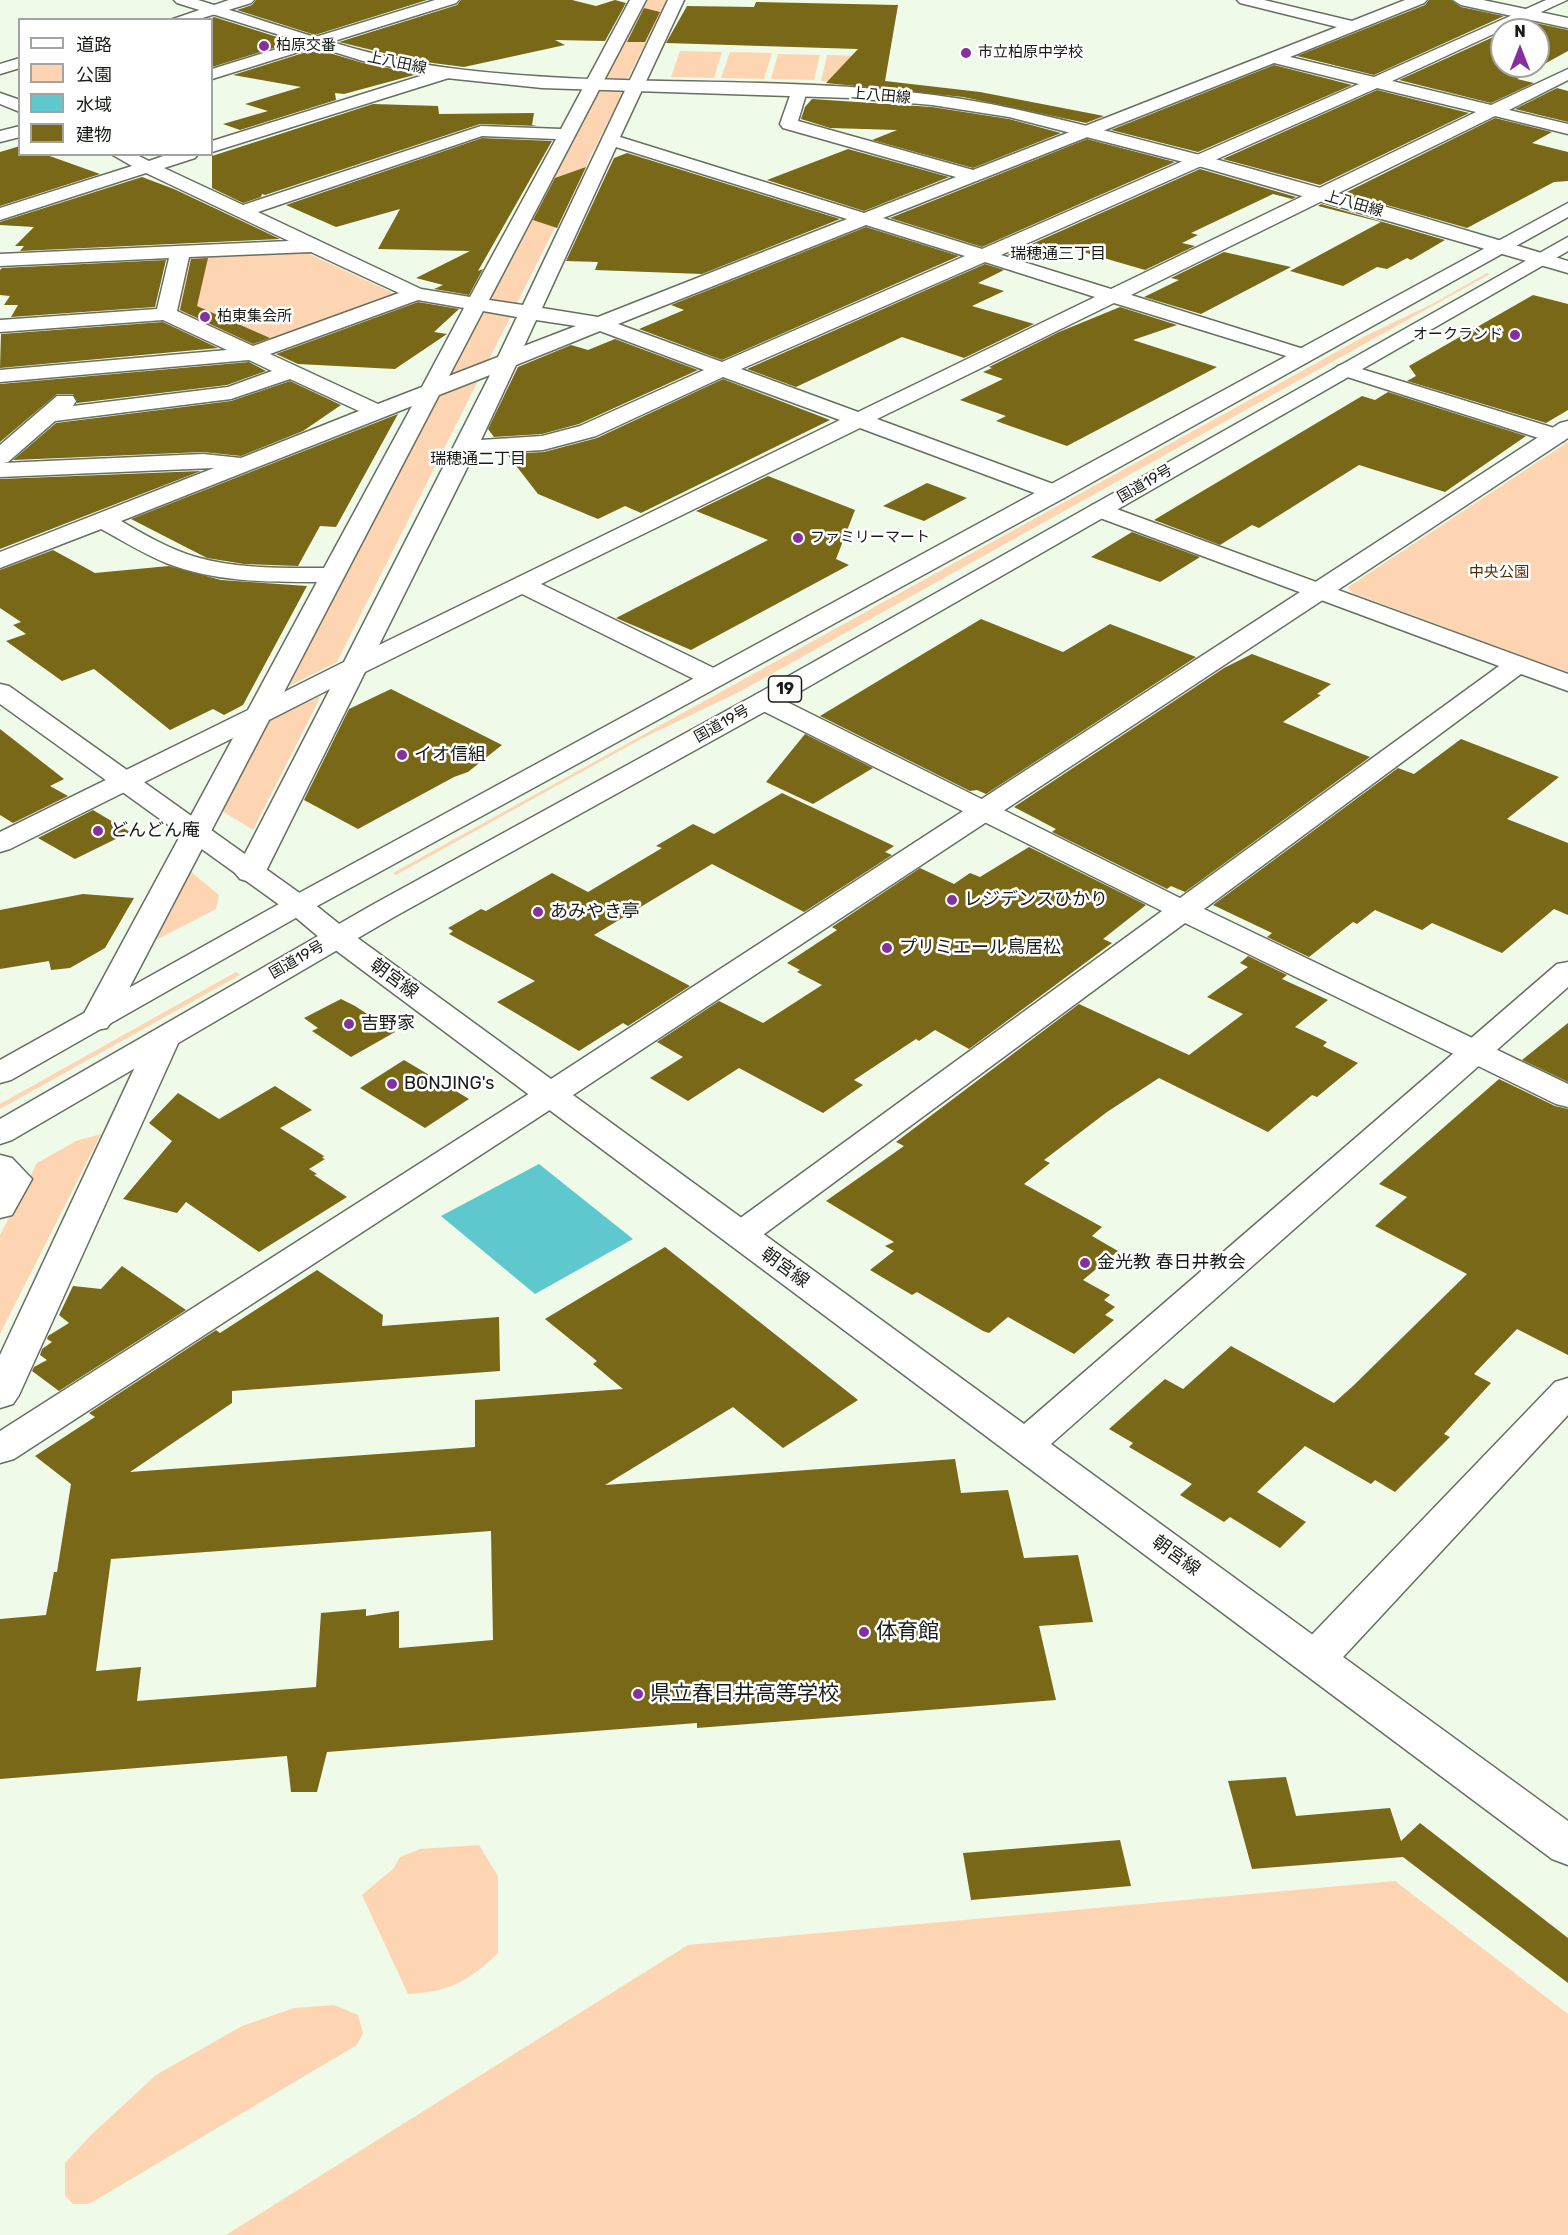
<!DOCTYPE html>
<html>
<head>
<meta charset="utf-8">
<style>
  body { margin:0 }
  #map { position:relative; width:1568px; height:2235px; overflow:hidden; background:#f0fae9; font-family:Rubik,"Noto Sans JP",sans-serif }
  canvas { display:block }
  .legend { position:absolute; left:18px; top:18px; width:195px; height:138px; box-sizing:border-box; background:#fff; border:2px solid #a3a4a2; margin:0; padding:8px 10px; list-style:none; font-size:18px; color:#181c16 }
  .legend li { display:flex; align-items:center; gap:12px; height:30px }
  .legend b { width:30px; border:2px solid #a3a4a2 }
  .north { position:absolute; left:1490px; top:18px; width:60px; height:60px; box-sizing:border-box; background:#fff; border:2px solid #a3a4a2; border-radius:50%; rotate:0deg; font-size:16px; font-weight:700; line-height:24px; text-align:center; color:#181c16 }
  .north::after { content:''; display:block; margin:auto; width:21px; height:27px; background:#85309e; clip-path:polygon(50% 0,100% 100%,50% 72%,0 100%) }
</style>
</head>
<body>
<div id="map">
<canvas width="1568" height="2235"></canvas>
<ul class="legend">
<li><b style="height:8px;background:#fff"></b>道路</li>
<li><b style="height:16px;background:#fed5b3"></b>公園</li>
<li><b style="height:16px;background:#5fc8cf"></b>水域</li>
<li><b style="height:16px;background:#786818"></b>建物</li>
</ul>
<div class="north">N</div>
</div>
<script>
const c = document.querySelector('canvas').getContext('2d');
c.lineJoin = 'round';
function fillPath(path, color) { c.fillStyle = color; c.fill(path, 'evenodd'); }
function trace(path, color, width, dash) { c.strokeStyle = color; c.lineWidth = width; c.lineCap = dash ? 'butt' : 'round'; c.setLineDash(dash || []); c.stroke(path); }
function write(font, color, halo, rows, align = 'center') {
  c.font = font + ' Rubik,"Noto Sans JP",sans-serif'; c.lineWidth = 5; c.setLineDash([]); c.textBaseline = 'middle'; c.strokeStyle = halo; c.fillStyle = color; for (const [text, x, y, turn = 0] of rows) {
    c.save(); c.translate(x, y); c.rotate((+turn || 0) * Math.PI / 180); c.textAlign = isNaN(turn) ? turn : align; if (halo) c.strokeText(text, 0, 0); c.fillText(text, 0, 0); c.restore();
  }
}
fillPath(new Path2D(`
  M645 0H667L627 80 604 79Z
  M680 51 722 52 714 78 671 77Z
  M730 52 772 53 764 79 721 78Z
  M778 54 820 55 814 80 771 79Z
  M827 55 869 56 864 82 821 81Z
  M598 91 623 92 517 303 490 299Z
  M305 252 400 296 267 344 249 346 176 312 189 257Z
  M1487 273 1490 274 741 691 641 739 396 875 393 873 1367 335 1432 304Z
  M483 311 511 316 488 361 450 375Z
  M480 377 337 662 289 686 439 392Z
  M1568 442V673L1352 593 1348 587Z
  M321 696 253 830 222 811 266 721Z
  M190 871 219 895 216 909 156 940Z
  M236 972 240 975 0 1109V1104Z
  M101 1134 0 1334V1235L37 1163 76 1141Z
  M479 1845 498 1876V1953C469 1981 449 1992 408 1994L362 1895 394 1868 400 1857 420 1849Z
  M1395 1881 1568 2014V2235H226L688 1945Z
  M334 2005 358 2015 363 2033 357 2045 89 2204H73L65 2196V2163L91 2135 156 2075 242 2026 294 2008Z`), '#fed5b3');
fillPath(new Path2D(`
  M539 1164 633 1239 535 1294 441 1216Z`), '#5fc8cf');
fillPath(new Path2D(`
  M256 0H427L315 35 237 10 252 5Z
  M461 0H572L596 6 615 0 626 3 605 41 555 40 565 45 464 67 417 61 339 42 457 5Z
  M1429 0H1451L1461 7 1504 16 1374 75 1297 56 1425 5Z
  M756 2 898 5 885 81 980 92 1104 116 1086 123 963 97 826 83 858 49 666 43 687 6 754 7Z
  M644 8 660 12 645 42H627Z
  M214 17 293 42 212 67V18Z
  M1526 21 1568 30V51L1517 79 1534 83 1491 103 1399 80 1502 33V66H1538V30H1508Z
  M316 49 363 63 418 74 344 94 335 93 336 100 240 130 223 124 268 111 245 104 301 87 233 75Z
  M1274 65 1352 85 1198 152 1111 130Z
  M1557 88 1568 91V122L1515 109Z
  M1377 90 1469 113 1320 185 1223 159Z
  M812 99 932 107 1009 119 1061 133 973 168 872 140 897 130 830 128 801 119 805 107Z
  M373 104 438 106 439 114 534 113 532 125 537 126 480 124 265 195 262 194 261 197 243 203 212 188V156Z
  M1495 118 1552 132 1532 143 1568 152V181L1554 182 1467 228 1345 193Z
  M482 138 552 141 478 271 483 269 469 295 434 289 443 285 416 278 470 251 378 249 400 209 336 227 286 205Z
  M1087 139 1175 162 982 247 890 218Z
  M20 146V154H44L100 174 0 206V152Z
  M848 149 949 177 864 211 767 180Z
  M627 153 840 219 702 274 595 270 598 262 566 261 614 158Z
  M586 167 557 228 533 220 555 178Z
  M1200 169 1296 197 1292 199 1273 194 1191 233 1198 235 1182 243 1195 246 1145 270 1059 245 1026 260 1007 255Z
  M142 177 174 189 280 239 20 251 24 246H15L34 227 0 225V222Z
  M1321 204 1445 240 1411 260 1407 258 1387 269 1377 267 1343 286 1290 271 1381 222 1318 206Z
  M866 227 959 256 722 360 639 329 684 310 671 305Z
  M1224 252 1291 267 1201 314 1144 297 1179 280 1171 278Z
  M208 258 197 306 270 338 253 344 180 310 191 259Z
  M166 260 155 307 11 317 18 305H4L10 296 0 295V270L2 268Z
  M985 264 1004 270 978 283 1004 291 972 306 1034 324 964 358 902 337 796 387 747 369Z
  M1533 295 1568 304V410L1546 423 1407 381 1416 376 1409 366Z
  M418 302 459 309 434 332 447 334 395 369 298 364 276 354Z
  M1120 307 1177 325 1133 340 1217 367 1067 446 996 421 1006 416 960 400 1003 379 983 372 992 368 989 367 1059 332Z
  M163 322 218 348 0 368 1 334Z
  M615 339 698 370 579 424 542 434 494 437 488 429 518 367 571 345 588 350Z
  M249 362 266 371 227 385 77 403 73 394H57L0 442V384Z
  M723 379 830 420 641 513 625 506 598 519 538 494 507 454 544 452 597 438Z
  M290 381 341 405 303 431 241 456 203 452 13 460 56 423 231 401Z
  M1388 392 1526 436 1445 492 1359 465 1259 528 1252 525 1220 545 1154 520 1362 396 1375 400Z
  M398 414 336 527 320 526 298 566 244 564 207 558 131 519Z
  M201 471 108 507 0 549V479Z
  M768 476 855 510 836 559 849 565 691 650 616 618 768 540 696 511Z
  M927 483 967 498 924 521 883 506Z
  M1132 532 1200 557 1160 582 1091 557Z
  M53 550 95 573 169 566 221 580 307 586 243 705 224 715 213 709 170 730 94 669 62 681 6 641 26 634 13 625 21 622 0 608V570Z
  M981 619 1063 652 1110 624 1196 657 986 794 977 790 970 791 820 716Z
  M1252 654 1331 684 1317 694 1321 695 1283 722 1370 757 1185 892 1171 886 1167 889 1052 832 1056 829 1014 807 1224 668Z
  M391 689 502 745 468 772 454 777 358 829 304 800 349 709Z
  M0 729 64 779 50 786 68 796 13 823 0 815Z
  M805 734 873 768 813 804 766 782Z
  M1461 739 1559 777 1507 819 1568 843V915L1554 909 1502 953 1432 923 1422 930 1375 910 1357 924 1353 922 1309 957 1267 937 1272 933 1213 905 1398 768 1414 774Z
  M782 793 894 846 885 852 892 855 804 912 712 864 594 935 690 986 628 1026 623 1023 579 1051 497 1002 535 981 449 934 453 931 448 928 481 909 486 911 552 873 588 892 662 848 656 846 693 824 714 834Z
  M93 810 130 832 75 859 38 838Z
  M1029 847 1146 905 1103 939 1112 943 969 1049 935 1030 919 1041 916 1039 854 1080 863 1085 823 1113 739 1068 688 1101 650 1078 683 1057 657 1042 719 1001 763 1023 822 985 797 972 800 970 787 963 837 930 832 927 920 868 954 884 970 873 980 877Z
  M83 894 134 898 105 948 70 968 51 970 49 961 0 969V910Z
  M1248 956 1287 975 1282 979 1328 1000 1295 1027 1327 1042 1323 1046 1358 1063 1317 1097 1312 1095 1268 1132 1159 1078 1107 1112 1044 1160 1050 1163 1024 1184 1102 1227 1092 1236 1118 1251 1083 1280 1110 1295 1104 1300 1115 1307 1105 1315 1114 1320 1074 1354 1008 1317 989 1333 983 1331 917 1292 912 1295 870 1270 894 1251 885 1246 894 1242 826 1201 904 1146 896 1142 1079 1004 1189 1055 1243 1014 1207 997 1248 967 1240 963Z
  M341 999 355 1006 395 1032 351 1057 312 1031 318 1028 304 1018Z
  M1568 1023V1082L1522 1060Z
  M404 1060 436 1079 469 1099 425 1128 360 1088Z
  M1499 1079 1555 1106 1568 1109V1355L1517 1329 1474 1374 1491 1383 1444 1434 1450 1437 1395 1492 1375 1480 1371 1484 1305 1446 1257 1492 1306 1522 1280 1548 1230 1517 1224 1522 1180 1495 1192 1484 1129 1447 1133 1443 1109 1429 1165 1379 1183 1389 1231 1346 1334 1403 1353 1386 1467 1274 1375 1226 1407 1197 1379 1184Z
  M275 1086 312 1110 280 1128 324 1156 322 1158 325 1159 309 1169 317 1174 314 1175 347 1197 259 1252 186 1202 177 1213 123 1199 172 1141 149 1123 178 1093 219 1119Z
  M665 1247 858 1400 783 1448 733 1407 605 1485 955 1459 961 1493 1008 1490 1024 1558 1078 1555 1093 1622 1039 1626 1056 1700 697 1728V1723L327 1752 317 1792H291L287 1756 0 1779V1619L46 1615 54 1572H57L71 1484 35 1456 95 1417 89 1413 216 1330 220 1333 317 1270 383 1315 382 1326 499 1317 500 1371 232 1391V1403L130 1472 475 1447V1400L623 1389 593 1364 597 1361 545 1319ZM491 1531 493 1640 399 1648V1611L366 1616V1609L321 1613 316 1687 137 1701 141 1667 96 1671 111 1559Z
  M122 1266 186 1310 59 1391 32 1371 34 1367 47 1360 40 1355 42 1349 52 1342 47 1339 48 1336 69 1323 59 1315 73 1286 101 1289Z
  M1286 1777 1296 1816 1390 1808 1401 1841 1420 1823 1568 1938V1983L1403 1857 1252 1869 1228 1781Z
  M1120 1840 1131 1886 971 1900 963 1853Z`), '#786818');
const minor = new Path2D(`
  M229 0H254L251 3 196 20H170Z
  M630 0H646L489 300 523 305 668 0H684L620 137 864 213 956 177 783 128 780 124 793 87H805L807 91 798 121 973 170 1337 27 1240 3 1237 0H1264L1352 21 1405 0H1427L1424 3 1290 57 1374 77 1546 0H1567L1392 81 1491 105 1568 69V80L1509 110 1568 124V134L1495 116 1131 295 1310 351 1313 355 1310 359H1296L1114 303 877 419 1064 488 1068 493 1064 498H1048L860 428 541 584 722 672 726 678 722 684 713 686 704 684 522 594 365 672 265 873 260 879 250 882 240 879 235 873 330 689 269 720 112 1021 107 1028 96 1030 85 1028 80 1021 233 738 10 849 0 852V832L248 710 317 582C266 582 214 582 166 563 144 554 123 541 101 529L0 568V552L214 468 0 477V445L57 396H73L76 401 73 406 228 387 272 371 249 360 0 382V370L227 350 163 320 0 332V320L157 309 169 258 0 266V254L289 241 146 173 0 220V208L132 166 111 154H135L149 161 169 154H198L195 158 164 168 243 205 481 126 561 129ZM1274 63 1359 84 982 249 883 218ZM1377 88 1476 112 1111 289 1001 255ZM482 136 556 139 470 297 421 289 258 212ZM616 147 847 219 598 317 542 308ZM866 225 965 256 722 362 618 324ZM311 252 399 293 253 346 177 311 189 257ZM985 262 1095 297 858 412 741 369ZM418 300 464 308 422 387 378 404 270 354ZM483 311 517 317 498 357 449 376ZM536 320 576 326 524 346ZM600 331 704 370 580 426 542 436 481 440 516 365ZM490 375 344 662 284 692 439 395ZM723 377 840 420 379 645 474 454 543 450 596 436ZM290 379 359 411 241 458 203 454 3 463 8 462 55 421 231 399ZM412 406 324 568C282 568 237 569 196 557 169 549 145 535 121 521Z
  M20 58V68L0 74V64Z
  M446 68 452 69 454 73 452 77 212 152V141Z
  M0 93 20 100V112L0 104Z
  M1345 364 1564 431 1567 436 1564 441H1548L1338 374 1334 370 1338 366Z
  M1100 503 1568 674V691L1521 674 1204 909 1568 1084V1107L1556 1104 1185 923 752 1243 740 1247 728 1243 723 1235 728 1227 1162 911 755 707 751 701 755 695 764 693 773 695 1180 898 1499 666 1092 515 1088 510 1092 505Z
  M164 1029 175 1032 180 1039 19 1395 13 1404 0 1408V1355L148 1039 153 1032Z
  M550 1085 562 1088 566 1095 562 1102 14 1459 0 1463V1431L538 1088Z
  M0 1155 12 1158 32 1179 12 1215 0 1218Z
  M1568 1378V1415L1331 1670 1316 1674 1301 1670 1295 1658 1301 1646 1555 1382Z`);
const tertiary = new Path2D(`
  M174 0H198C280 25 363 57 449 68 610 89 774 74 934 95 1012 105 1086 126 1161 145 1298 180 1433 220 1568 261V273L1195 165 1009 117 932 105 851 98 542 88 446 78 363 61 177 3Z
  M1453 0H1483L1568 18V28L1461 5Z
  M1568 421V438L573 1095 1024 1424 1557 964 1568 962V987L1051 1444 1568 1821V1865L1552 1859 326 943 288 911 0 704V684L9 686 308 899 348 931 551 1079 1560 423Z`);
const secondary = new Path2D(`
  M435 0H459L456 3 212 79V69Z
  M20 126V137L0 142V131Z`);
const trunk = new Path2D(`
  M1568 203V217L1064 498 308 911 11 1080 0 1083V1060L288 899Z
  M1568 237V251L773 707 394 917 12 1140 0 1144V1119L372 905 755 695Z`);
trace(minor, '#666f60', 3);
trace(tertiary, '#666f60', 3);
trace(secondary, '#666f60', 3);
trace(trunk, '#666f60', 3);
fillPath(minor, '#fff');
fillPath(tertiary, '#fff');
fillPath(secondary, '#fff');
fillPath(trunk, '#fff');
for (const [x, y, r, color] of [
  [264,46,6,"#85309e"],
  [966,53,6,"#85309e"],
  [205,317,6,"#85309e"],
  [1515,335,6,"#85309e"],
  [798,538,6,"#85309e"],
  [402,755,6,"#85309e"],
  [98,831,6,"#85309e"],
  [952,900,6,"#85309e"],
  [538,912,6,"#85309e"],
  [887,948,6,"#85309e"],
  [349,1024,6,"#85309e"],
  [392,1084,6,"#85309e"],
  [1085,1263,6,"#85309e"],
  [864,1632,6,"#85309e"],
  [638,1694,6,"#85309e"]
]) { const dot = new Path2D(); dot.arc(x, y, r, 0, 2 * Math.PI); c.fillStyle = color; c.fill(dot); trace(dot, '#fff', 2); }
write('15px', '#181c16', '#fff', [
  ["柏原交番",276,46],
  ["市立柏原中学校",978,53],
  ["柏東集会所",217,317],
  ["オークランド",1503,335,"right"],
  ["ファミリーマート",810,538]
], 'left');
write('15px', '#181c16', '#fff', [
  ["上八田線",397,63,12],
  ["上八田線",881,96,5],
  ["上八田線",1354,204,16],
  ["国道19号",1145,484,-30],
  ["国道19号",722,724,-29],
  ["国道19号",297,960,-30]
]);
write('15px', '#532d02', '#fff', [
  ["中央公園",1499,573]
]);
write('16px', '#181c16', '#fff', [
  ["瑞穂通三丁目",1058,254],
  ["瑞穂通二丁目",478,459]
]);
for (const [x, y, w] of [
  [785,689,33]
]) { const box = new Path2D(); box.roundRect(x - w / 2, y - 13, w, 26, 4.5); c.fillStyle = '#fff'; c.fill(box); trace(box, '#181c16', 1.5); }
write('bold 16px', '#181c16', null, [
  ["19",785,689]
]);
write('18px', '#181c16', '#fff', [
  ["イオ信組",414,755],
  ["どんどん庵",110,831],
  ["レジデンスひかり",964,900],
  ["あみやき亭",550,912],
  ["プリミエール鳥居松",899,948],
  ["吉野家",361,1024],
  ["BONJING's",404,1084],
  ["金光教 春日井教会",1097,1263]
], 'left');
write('18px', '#181c16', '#fff', [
  ["朝宮線",394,979,36],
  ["朝宮線",785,1268,36],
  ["朝宮線",1176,1556,36]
]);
write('21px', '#181c16', '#fff', [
  ["体育館",876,1632],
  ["県立春日井高等学校",650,1694]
], 'left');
</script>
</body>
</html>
